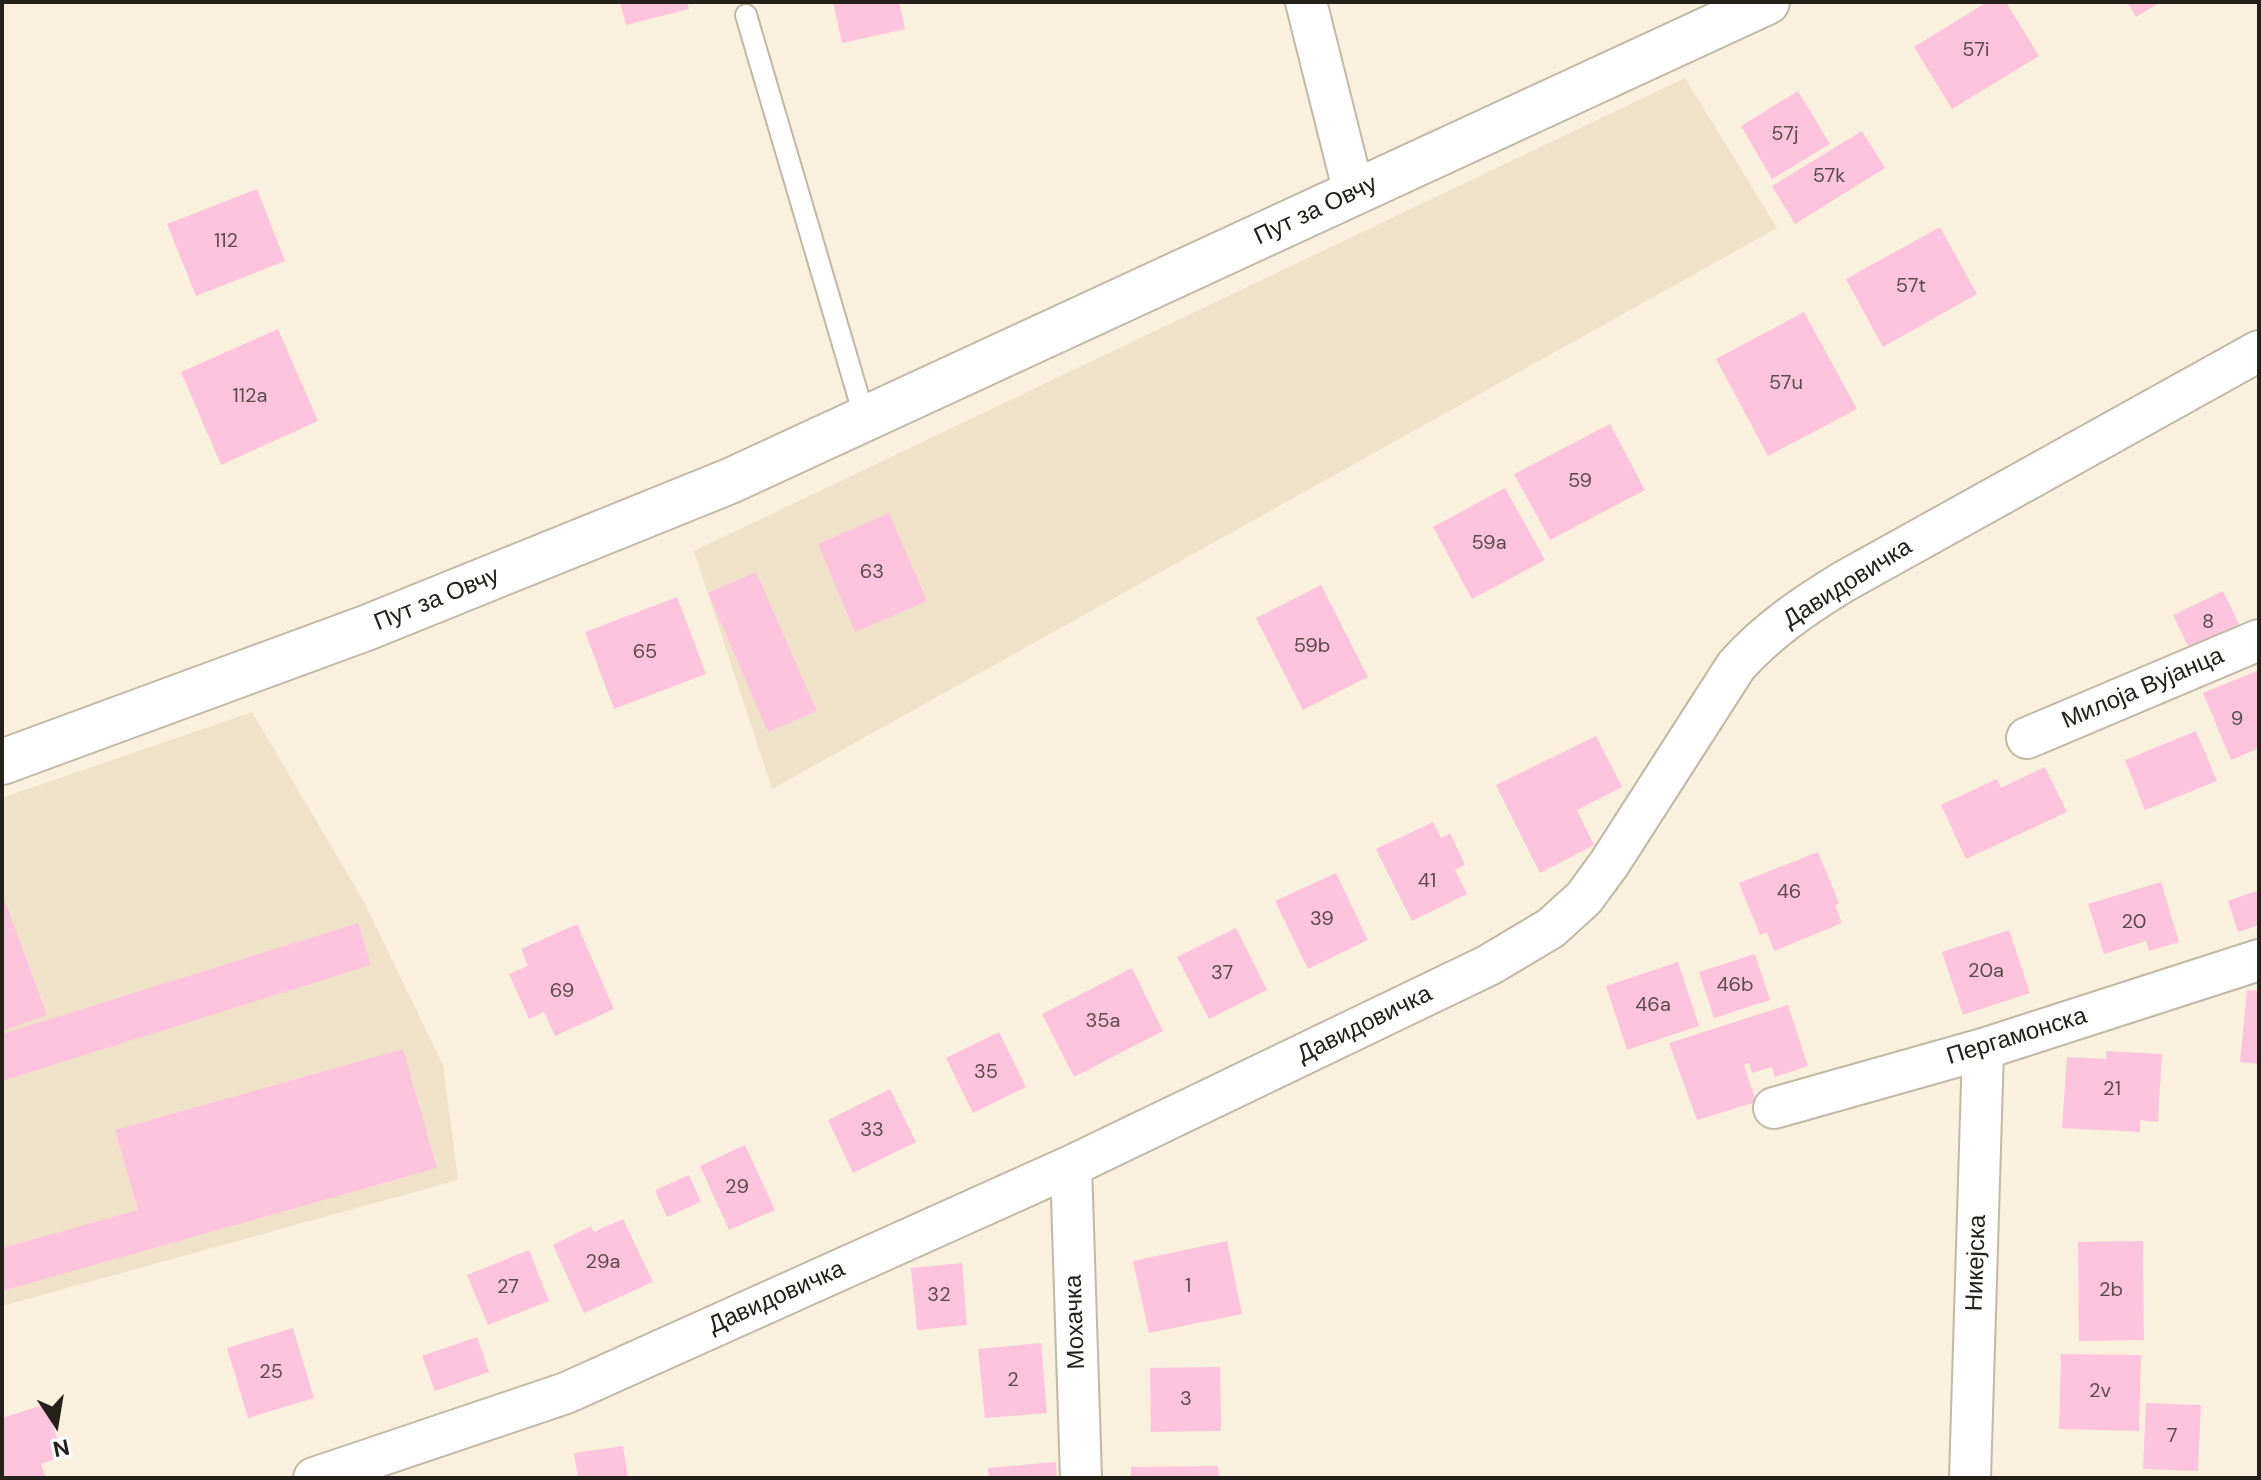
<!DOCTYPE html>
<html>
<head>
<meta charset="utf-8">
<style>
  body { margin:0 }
  #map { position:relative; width:2261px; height:1480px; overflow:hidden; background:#f9f0dd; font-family:"DM Sans",sans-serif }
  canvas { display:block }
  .frame { position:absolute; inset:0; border:4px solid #24201a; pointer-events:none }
  .north { position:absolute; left:16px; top:1384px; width:80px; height:80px; -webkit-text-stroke:6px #fff; paint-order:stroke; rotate:168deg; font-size:22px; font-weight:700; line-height:32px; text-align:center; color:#24201a }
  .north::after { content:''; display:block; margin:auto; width:28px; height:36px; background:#24201a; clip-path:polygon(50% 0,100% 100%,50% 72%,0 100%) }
</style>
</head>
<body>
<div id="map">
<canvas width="2261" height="1480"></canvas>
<div class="frame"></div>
<div class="north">N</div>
</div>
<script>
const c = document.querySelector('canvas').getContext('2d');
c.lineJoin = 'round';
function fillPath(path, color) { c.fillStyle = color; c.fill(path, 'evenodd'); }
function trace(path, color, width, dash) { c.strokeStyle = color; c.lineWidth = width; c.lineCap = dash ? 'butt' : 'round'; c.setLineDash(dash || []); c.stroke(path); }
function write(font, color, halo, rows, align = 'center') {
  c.font = font + ' "DM Sans",sans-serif'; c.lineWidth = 6; c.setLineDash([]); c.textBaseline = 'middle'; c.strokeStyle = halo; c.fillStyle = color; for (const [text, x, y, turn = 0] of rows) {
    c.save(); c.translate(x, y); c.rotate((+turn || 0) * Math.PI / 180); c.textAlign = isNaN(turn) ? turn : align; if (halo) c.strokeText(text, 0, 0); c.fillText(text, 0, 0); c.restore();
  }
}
fillPath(new Path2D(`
  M1685 78 1777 228 772 789 694 551Z
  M252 712 364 902 443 1065 458 1180 2 1306V798Z`), '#f0e2c9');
fillPath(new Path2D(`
  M620 2H687L689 9 626 25Z
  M833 2H899L905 29 842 43Z
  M1987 2H2006L2039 56 1952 109 1914 47Z
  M2127 2H2161L2136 17Z
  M1798 91 1830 144 1772 179 1741 126Z
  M1862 131 1885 168 1795 224 1772 186Z
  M257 189 285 261 196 296 167 224Z
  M1940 227 1977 294 1883 347 1846 279Z
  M1804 312 1857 409 1768 456 1716 359Z
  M278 329 318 421 221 465 181 372Z
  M1610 424 1645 490 1550 540 1514 474Z
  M1505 488 1545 560 1472 599 1433 527Z
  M889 513 927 601 855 632 818 544Z
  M756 572 817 711 768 732 708 593Z
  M1321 585 1368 677 1303 710 1256 618Z
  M2223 591 2242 630 2192 654 2173 615Z
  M677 597 706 674 614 709 585 632Z
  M2259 670V748L2231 760 2203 693Z
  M2196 731 2217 781 2145 810 2125 760Z
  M1596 736 1622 787 1577 810 1594 845 1540 873 1496 785Z
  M2045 767 2067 812 1966 859 1941 805 1997 779 2001 788Z
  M1433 822 1441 838 1450 833 1465 865 1455 870 1467 894 1412 921 1376 849Z
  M1818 852 1839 903 1835 905 1842 923 1774 951 1767 932 1760 935 1739 883Z
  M1336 873 1368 940 1308 969 1275 901Z
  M2161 882 2179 942 2149 951 2146 941 2104 954 2088 904Z
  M2259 890V925L2238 932 2228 901Z
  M2 893 47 1015 2 1031Z
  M358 923 371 965 2 1081V1034Z
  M577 924 614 1009 555 1036 544 1012 529 1019 509 974 528 966 521 949Z
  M1236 928 1267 990 1209 1019 1177 957Z
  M2009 930 2030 993 1963 1015 1942 952Z
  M1755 954 1770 1000 1714 1018 1699 972Z
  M1678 962 1699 1026 1627 1050 1606 986Z
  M1132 968 1163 1031 1074 1077 1042 1014Z
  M2247 990 2259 991V1064L2240 1062Z
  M1788 1005 1808 1066 1775 1077 1772 1067 1752 1073 1749 1063 1744 1065 1756 1102 1697 1120 1669 1043Z
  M999 1032 1026 1087 973 1113 946 1058Z
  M403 1049 437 1168 2 1291V1248L138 1210 115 1130Z
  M2106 1051 2162 1054 2158 1122 2140 1120V1132L2062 1128 2067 1057 2106 1059Z
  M890 1089 916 1142 853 1173 828 1120Z
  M745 1145 775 1210 729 1230 700 1166Z
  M689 1175 701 1202 667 1217 655 1190Z
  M623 1219 653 1282 584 1313 553 1245 591 1226 594 1232Z
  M1227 1241 1242 1314 1149 1333 1133 1261Z
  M2143 1241 2144 1340 2079 1341 2078 1242Z
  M529 1250 549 1301 488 1325 467 1275Z
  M962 1263 967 1325 917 1330 911 1268Z
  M293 1328 314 1398 248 1418 227 1348Z
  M477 1337 489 1372 435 1391 422 1356Z
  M1041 1343 1047 1413 985 1418 978 1349Z
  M2061 1354 2141 1355 2139 1431 2059 1429Z
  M1220 1367 1221 1431 1151 1432 1150 1368Z
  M2146 1403 2201 1405 2198 1471 2143 1469Z
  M46 1404 63 1457 41 1464 46 1478H2V1418Z
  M623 1446 628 1478H578L574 1453Z
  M1056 1462 1057 1478H989L988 1468Z
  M1218 1466 1219 1478H1131V1467Z`), '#ffc4dd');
const service = new Path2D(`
  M746 15 865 419`);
const minor = new Path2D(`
  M1306 2 1354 193
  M2027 738 2259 640
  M1774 1108 1983 1049 2259 960
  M1071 1166 1081 1478
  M314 1478 566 1393 1071 1166 1489 965 1551 928 1584 898 1609 864 1736 666C1767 631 1804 606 1843 582L2259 351
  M1970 1478 1983 1049`);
const tertiary = new Path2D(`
  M2 762 366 628 730 481 1767 2`);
trace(service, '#c1b8a6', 24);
trace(minor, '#c1b8a6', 44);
trace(tertiary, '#c1b8a6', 48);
trace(service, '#fff', 20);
trace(minor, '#fff', 40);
trace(tertiary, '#fff', 44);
write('20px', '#5b494b', null, [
  ["57i",1976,51],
  ["57j",1785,135],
  ["57k",1829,177],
  ["112",226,242],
  ["57t",1911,287],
  ["57u",1786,384],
  ["112a",250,397],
  ["59",1580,482],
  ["59a",1489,544],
  ["63",872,573],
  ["8",2208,623],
  ["59b",1312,647],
  ["65",645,653],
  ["9",2237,720],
  ["41",1427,882],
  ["46",1789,893],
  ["39",1322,920],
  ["20",2134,923],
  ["20a",1986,972],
  ["37",1222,974],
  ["46b",1735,986],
  ["69",562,992],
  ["46a",1653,1006],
  ["35a",1103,1022],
  ["35",986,1073],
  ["21",2112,1090],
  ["33",872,1131],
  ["29",737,1188],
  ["29a",603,1263],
  ["1",1188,1287],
  ["27",508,1288],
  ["2b",2111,1291],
  ["32",939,1296],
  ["25",271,1373],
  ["2",1013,1381],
  ["2v",2100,1392],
  ["3",1186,1400],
  ["7",2172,1437]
]);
write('24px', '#24201a', '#fff', [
  ["Пут за Овчу",1316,211,-25],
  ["Давидовичка",1848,584,-32],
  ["Пут за Овчу",437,600,-22],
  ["Милоја Вујанца",2143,689,-23],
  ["Давидовичка",1365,1025,-26],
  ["Пергамонска",2017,1037,-17],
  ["Никејска",1977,1263,-88],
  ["Давидовичка",777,1298,-24],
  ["Мохачка",1076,1322,-92]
]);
</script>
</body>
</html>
